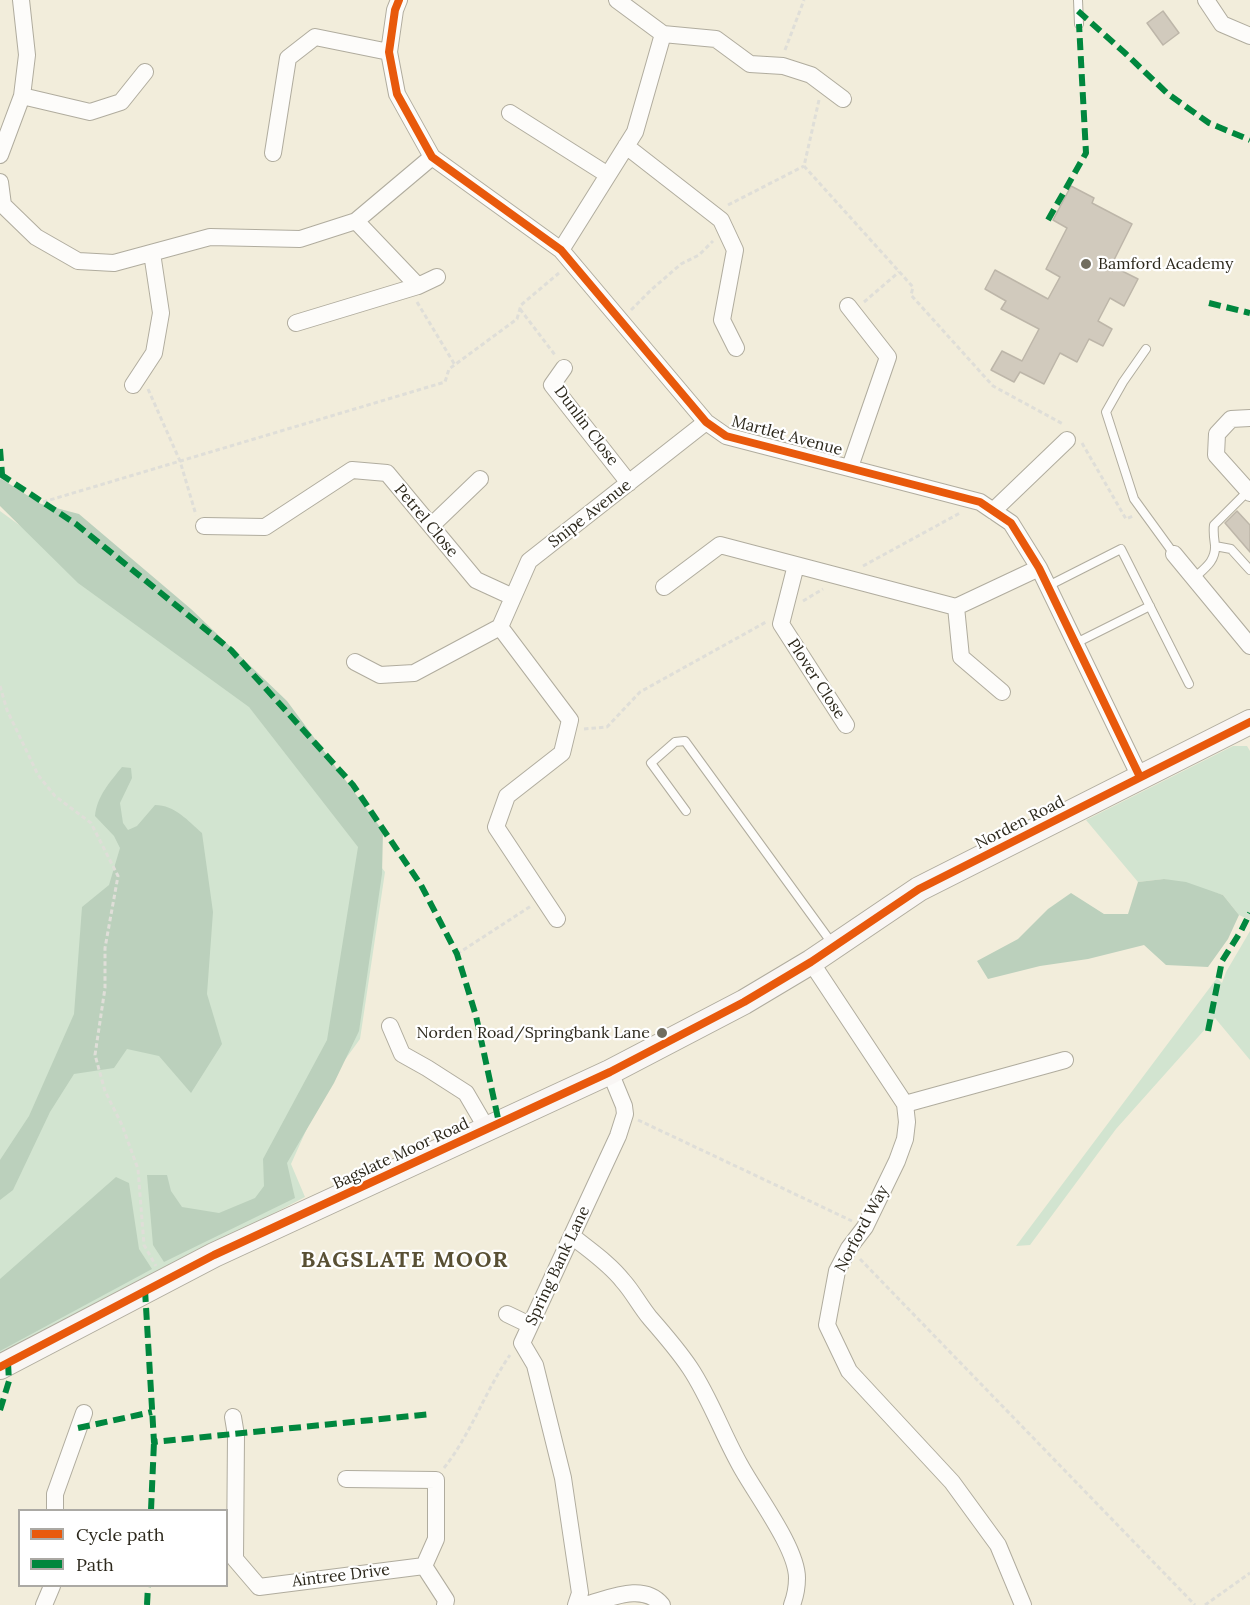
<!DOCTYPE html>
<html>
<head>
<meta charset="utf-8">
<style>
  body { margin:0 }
  #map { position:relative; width:1250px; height:1605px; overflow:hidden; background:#f2eddb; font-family:Lora,serif }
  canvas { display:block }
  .legend { position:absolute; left:18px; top:1509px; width:210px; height:78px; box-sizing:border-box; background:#fff; border:2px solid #aba9a4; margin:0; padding:8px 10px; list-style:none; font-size:18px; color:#2c281c }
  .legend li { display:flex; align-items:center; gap:12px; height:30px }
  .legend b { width:30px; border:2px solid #aba9a4 }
</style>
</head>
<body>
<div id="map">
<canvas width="1250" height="1605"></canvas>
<ul class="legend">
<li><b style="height:8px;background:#e8590c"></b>Cycle path</li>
<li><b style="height:8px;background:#00873e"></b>Path</li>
</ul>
</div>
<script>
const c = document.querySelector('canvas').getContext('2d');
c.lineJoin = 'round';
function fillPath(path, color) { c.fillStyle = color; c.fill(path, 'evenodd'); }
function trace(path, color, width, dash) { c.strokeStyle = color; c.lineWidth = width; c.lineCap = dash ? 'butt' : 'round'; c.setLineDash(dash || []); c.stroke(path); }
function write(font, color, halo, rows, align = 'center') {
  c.font = font + ' Lora,serif'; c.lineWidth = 4.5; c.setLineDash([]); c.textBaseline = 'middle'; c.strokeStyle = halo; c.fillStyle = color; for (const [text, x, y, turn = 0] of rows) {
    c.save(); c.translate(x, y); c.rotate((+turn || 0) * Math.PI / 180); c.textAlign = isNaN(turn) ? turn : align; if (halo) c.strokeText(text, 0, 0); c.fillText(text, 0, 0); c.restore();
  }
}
fillPath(new Path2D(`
  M0 511 251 694 385 872 360 1039 326 1086 291 1164 305 1197 0 1356Z
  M1233 746H1247L1250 751V920L1239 915 1223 895 1164 879 1138 882 1086 820Z
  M1250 931V1060L1215 1018 1116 1129 1030 1245 1016 1246 1217 978 1222 983 1226 972Z`), '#d2e4d0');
fillPath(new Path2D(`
  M0 478 41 504 79 514 191 609 287 701 383 831 382 874 359 1031 334 1083 287 1163 295 1198 164 1262 153 1245 147 1175H167L171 1191 182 1207 219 1213 255 1198 264 1186 263 1159 327 1040 358 847 249 707 78 583 0 506Z
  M122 767 131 768 132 778 120 803 123 823 128 830 137 826 155 805C175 805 188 821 202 833L213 912 207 994 222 1044 191 1093 159 1056 127 1049 114 1068 74 1074 50 1112 13 1190 0 1200V1160L29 1116 74 1014 82 907 109 885 120 848 114 836 95 816C97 796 110 782 122 767Z
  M1164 879 1186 882 1223 895 1239 915 1228 939 1208 967 1166 965 1144 945 1088 959 1040 966 988 979 977 961 1018 939 1048 909 1071 893 1104 914H1128L1138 882Z
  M116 1177 129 1183 139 1249 152 1269 0 1351V1279Z`), '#bbd0bc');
const building = new Path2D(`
  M1163 11 1179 33 1163 45 1147 23Z
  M1071 186 1094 198 1092 203 1132 224 1114 260 1123 264 1120 270 1138 279 1124 306 1110 298 1098 321 1112 329 1103 346 1089 339 1077 362 1060 353 1044 384 1020 372 1014 382 991 370 1002 351 1022 361 1039 329 1001 309 1006 301 985 289 995 270 1048 299 1060 277 1046 269 1067 228 1053 220Z
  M1237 511 1250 525V552L1225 523Z`);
fillPath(building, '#d1cabd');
trace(building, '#bdb6a9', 1.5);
const lane = new Path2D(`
  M1078 0 1079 24
  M1146 349 1123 382 1106 412 1134 499 1174 554
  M1215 546 1231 549 1250 570
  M1194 578C1205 568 1216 561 1215 545 1214 538 1213 532 1214 525L1248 491
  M1048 586 1121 549 1189 684
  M1076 643 1150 606
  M686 811 651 763 675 742 685 741 834 946`);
const street = new Path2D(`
  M399 0 395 10 389 52 397 94 432 157 561 250 706 422 726 436 980 502 1011 523 1039 568 1140 777
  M617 0 663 34 716 39 750 64 783 66 811 75 843 99
  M1206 0 1222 24 1250 36
  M22 96 90 112 121 102 145 72
  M510 113 608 175
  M626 146 721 220 735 250 722 320 736 348
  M273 153 288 58 315 37 389 52
  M0 155 22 96 27 55 21 0
  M0 182 3 205 36 237 78 261 114 263 210 237 300 239 356 221 432 157
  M561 250 635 132 663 34
  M418 286 437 277
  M848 306 888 357 850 467
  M296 323 418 286 356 221
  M564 368 552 385 629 483
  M133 385 154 353 161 313 152 253
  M1250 418 1231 419 1217 434 1216 455 1250 493
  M993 511 1067 440
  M204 526 265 527 352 470 387 473 476 580 513 597
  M431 526 480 479
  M1174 554 1250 646
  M796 565 781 624 846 725
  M664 587 720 545 956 607 961 657 1002 692
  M956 607 1039 568
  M500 627 570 720 562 753 507 796 496 827 557 919
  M500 627 529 561 706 422
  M355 662 380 675 414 673 500 627
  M811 962 905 1104 907 1122 905 1139 897 1161 865 1227 849 1248 837 1271 827 1325 849 1371 952 1482 998 1545 1023 1605
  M390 1026 402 1054 427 1068 466 1093 487 1129
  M905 1104 1065 1060
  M572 1236C589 1250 609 1263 623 1281 633 1292 640 1306 650 1318 664 1334 678 1350 690 1368 710 1398 722 1433 740 1465 755 1493 797 1548 797 1578 797 1588 795 1597 792 1605
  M507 1314 530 1325
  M233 1417 236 1435 235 1559 259 1587 424 1566
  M346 1479 436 1480V1539L424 1566 446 1600 445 1605
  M55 1510V1494L84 1413
  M44 1605 52 1586
  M576 1605 580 1593 563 1478 535 1365 522 1343 618 1136 625 1114 624 1106 610 1072
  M585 1605C609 1599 643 1582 662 1605`);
const secondary = new Path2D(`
  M0 1367 214 1255 610 1072 744 1002 811 962 919 889 1250 722`);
trace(lane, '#b0ac9e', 10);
trace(street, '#b0ac9e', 18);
trace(secondary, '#b0ac9e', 26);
trace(new Path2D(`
  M785 50 804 0
  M819 100 804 166 913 287 911 295 993 386 1063 424
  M728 205 804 166
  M417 302 455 365
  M864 302 899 272
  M520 309 555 355
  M631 310 651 290 681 264 699 255 713 241
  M148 389 180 461 196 515
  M1082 443 1126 519 1133 516
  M0 479 2 474
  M43 502 445 382 449 369 517 319 521 305 559 273
  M863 566 960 513
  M803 601 823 589
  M0 686 7 710 38 775 55 796 91 823 118 876 105 948V988L95 1055 105 1091 122 1125 138 1169 144 1245 156 1266
  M584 729 607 727 640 692 766 622
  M457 954 531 906
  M638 1120 852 1221
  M860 1259 1195 1605
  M444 1468C471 1434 485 1391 510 1355
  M1205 1605 1250 1573`), '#dfded8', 3, [4.5, 3]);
trace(lane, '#fdfcfa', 8);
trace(street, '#fdfcfa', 16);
trace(secondary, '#f9f6f4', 24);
trace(new Path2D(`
  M1078 11 1125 53 1168 94 1209 123 1250 140
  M1048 220 1086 153 1079 24
  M1209 303 1250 313
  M0 449 2 474
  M0 474 76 524 231 650 353 785 421 885 457 954 476 1016 499 1123
  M1208 1031 1222 961 1241 931 1250 913
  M145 1290 154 1442 431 1414
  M0 1410 9 1381 8 1363
  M78 1428 152 1412
  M151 1510 154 1442
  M147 1605 148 1586`), '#00873e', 6, [12, 6]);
trace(new Path2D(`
  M399 0 395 10 389 52 397 94 432 157 561 250 706 422 726 436 980 502 1011 523 1039 568 1140 777
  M0 1367 214 1255 610 1072 744 1002 811 962 919 889 1250 722`), '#e8590c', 8);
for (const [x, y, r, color] of [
  [1086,264,6,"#716d5f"],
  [662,1033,6,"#716d5f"]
]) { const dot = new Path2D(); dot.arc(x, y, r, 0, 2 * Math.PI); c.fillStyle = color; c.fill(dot); trace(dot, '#fff', 2); }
write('16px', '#2c281c', '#fff', [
  ["Bamford Academy",1098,264],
  ["Norden Road/Springbank Lane",650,1033,"right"]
], 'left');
write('16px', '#2c281c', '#fff', [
  ["Dunlin Close",586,426,53],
  ["Martlet Avenue",787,436,15],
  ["Snipe Avenue",590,514,-38],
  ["Petrel Close",426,521,50],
  ["Plover Close",816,679,57],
  ["Norden Road",1020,823,-27],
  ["Bagslate Moor Road",401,1154,-25],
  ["Norford Way",862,1229,-62],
  ["Spring Bank Lane",558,1266,-65],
  ["Aintree Drive",341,1576,-7]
]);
c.letterSpacing = '1.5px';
write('bold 22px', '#595034', '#fff', [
  ["BAGSLATE MOOR",405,1261]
]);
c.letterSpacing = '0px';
</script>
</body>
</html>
